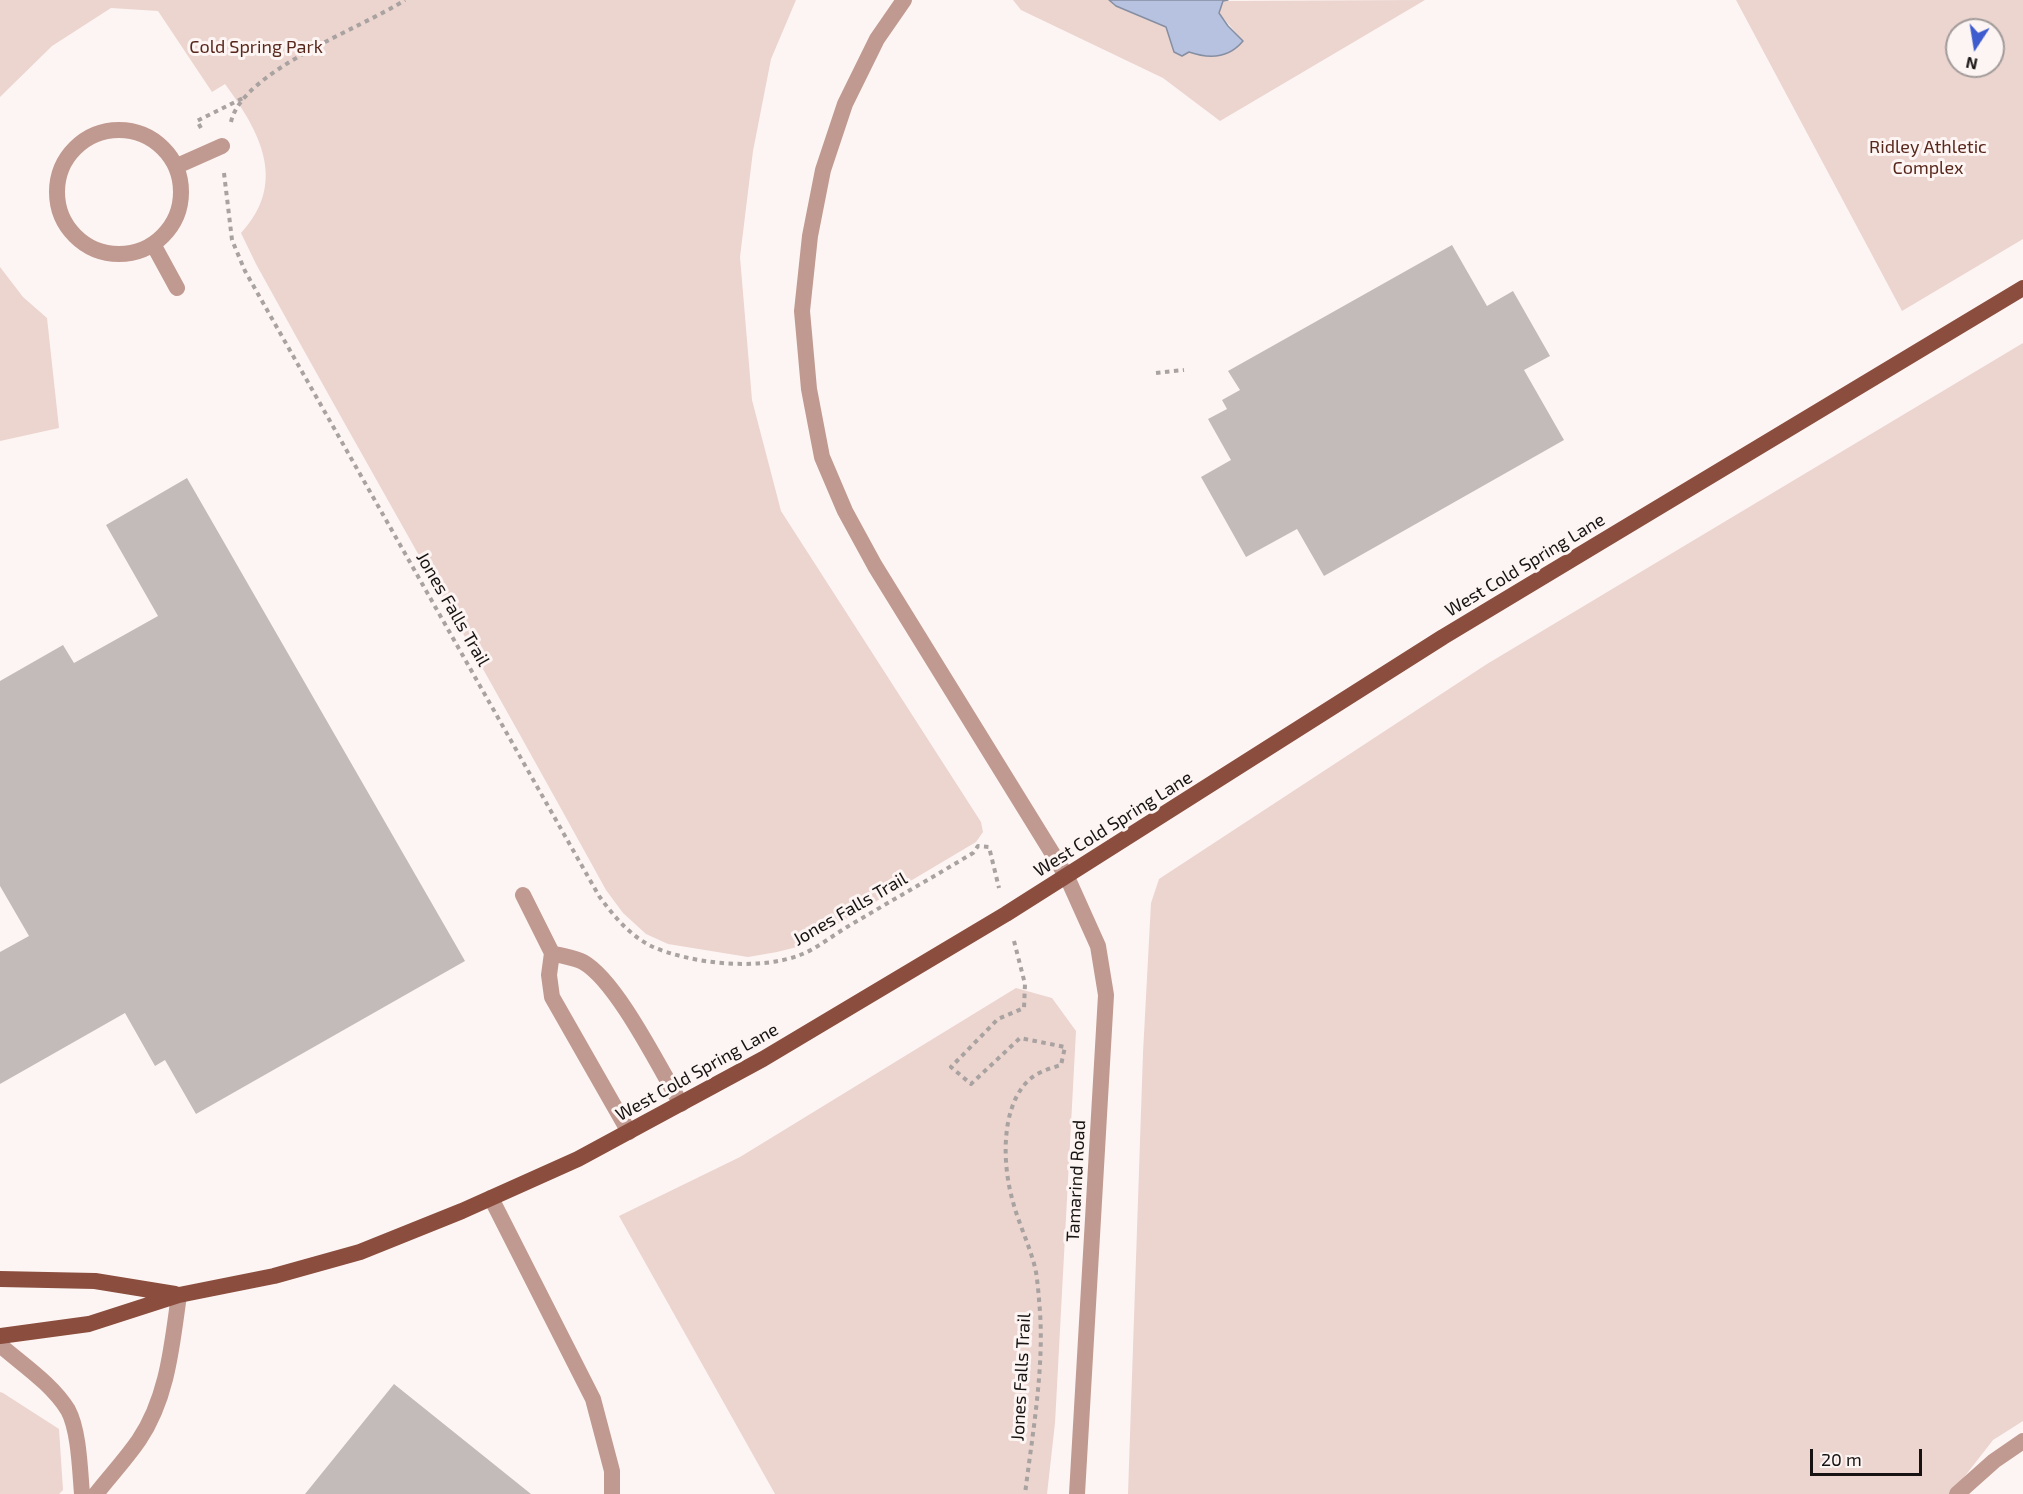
<!DOCTYPE html>
<html>
<head>
<meta charset="utf-8">
<style>
  body { margin:0 }
  #map { position:relative; width:2023px; height:1494px; overflow:hidden; background:#fdf5f3; font-family:"Exo 2",sans-serif }
  canvas { display:block }
  .north { position:absolute; left:1945px; top:18px; width:60px; height:60px; box-sizing:border-box; background:#fdf5f3; border:2px solid #a19b99; border-radius:50%; rotate:192deg; font-size:16px; font-weight:700; line-height:24px; text-align:center; color:#161312 }
  .north::after { content:''; display:block; margin:auto; width:21px; height:27px; background:#3e5cce; clip-path:polygon(50% 0,100% 100%,50% 72%,0 100%) }
  .scale { position:absolute; left:1810px; top:1449px; width:112px; height:27px; box-sizing:border-box; border:3px solid #161312; border-top:0; padding-left:8px; font-size:18px; line-height:21px; white-space:nowrap; color:#161312; -webkit-text-stroke:4px #fdf5f3; paint-order:stroke }
</style>
</head>
<body>
<div id="map">
<canvas width="2023" height="1494"></canvas>
<div class="north">N</div>
<div class="scale">20 m</div>
</div>
<script>
const c = document.querySelector('canvas').getContext('2d');
c.lineJoin = 'round';
function fillPath(path, color) { c.fillStyle = color; c.fill(path, 'evenodd'); }
function trace(path, color, width, dash) { c.strokeStyle = color; c.lineWidth = width; c.lineCap = dash ? 'butt' : 'round'; c.setLineDash(dash || []); c.stroke(path); }
function write(font, color, halo, rows, align = 'center') {
  c.font = font + ' "Exo 2",sans-serif'; c.lineWidth = 6; c.setLineDash([]); c.textBaseline = 'middle'; c.strokeStyle = halo; c.fillStyle = color; for (const [text, x, y, turn = 0] of rows) {
    c.save(); c.translate(x, y); c.rotate((+turn || 0) * Math.PI / 180); c.textAlign = isNaN(turn) ? turn : align; if (halo) c.strokeText(text, 0, 0); c.fillText(text, 0, 0); c.restore();
  }
}
fillPath(new Path2D(`
  M0 0H796L771 59 753 151 740 257 752 400 781 511 981 822 983 832 976 842 801 946 777 952 748 957 668 944 646 934 623 913 606 890C491 680 371 473 256 264L241 233C288 182 260 132 225 84L212 92 158 11 111 8 52 46 0 97Z
  M1013 0H1109L1116 6 1166 27 1175 53 1189 52 1198 55 1243 41 1219 13 1223 1 1425 0 1220 121 1163 78 1021 10Z
  M1736 0H2023V239L1902 311ZM1957 30H1993V66H1957Z
  M0 267 23 297 47 318 59 428 0 441Z
  M2023 343V1421L1993 1440 1951 1494H1128L1143 1053 1151 903 1159 879 1487 664Z
  M1016 988 1052 998 1076 1031 1055 1423 1047 1494H775L619 1216 740 1157Z
  M0 1392 3 1393 59 1429 63 1490 59 1494H0Z`), '#ecd4cf');
const water = new Path2D(`
  M1109 0H1228L1223 1 1219 13 1228 26 1243 41C1229 58 1209 59 1189 52L1182 56 1174 52 1166 27 1116 6Z`);
fillPath(water, '#b6c2e0');
trace(water, '#868ea2', 1.5);
fillPath(new Path2D(`
  M1452 245 1487 306 1513 291 1550 356 1524 370 1564 440 1324 576 1297 529 1246 557 1201 477 1231 460 1208 419 1227 409 1222 400 1240 390 1228 371Z
  M187 478 465 961 196 1114 165 1060 155 1066 125 1013 0 1084V952L29 936 0 886V681L63 645 74 663 158 616 106 525Z
  M394 1384 531 1494H305Z`), '#c3bbb9');
trace(new Path2D(`
  M231 122C242 71 362 28 405 0
  M201 128 197 121 243 98
  M224 173 232 240 245 271 599 896C613 915 629 935 651 946 691 964 759 971 800 955 816 949 832 936 847 927 884 905 921 884 958 862L973 853 978 846 989 847 999 888
  M1156 373 1184 370
  M1014 941 1025 984 1024 1008 998 1019 951 1067 971 1084 1020 1038 1065 1047 1061 1065C1048 1069 1034 1073 1025 1084 1000 1113 1003 1168 1013 1202 1019 1225 1031 1248 1036 1272 1038 1285 1039 1299 1040 1312 1044 1370 1032 1437 1025 1494`), '#a8a2a0', 4, [4.5, 4.5]);
trace(new Path2D(`
  M904 0 877 39 845 104 823 170 810 236 802 311 809 389 822 457 845 511 875 566 1067 877
  M57 192a62 62 0 1 1 124 0a62 62 0 1 1-124 0Z
  M177 166 222 146
  M153 244 177 288
  M523 895 552 953 549 975 552 997 629 1132
  M552 953C561 956 574 957 583 962 617 981 660 1069 681 1104
  M491 1198 593 1399 612 1471V1494`), '#c09a91', 16);
trace(new Path2D(`
  M1067 877 1098 946 1106 995 1077 1494
  M0 1345C23 1365 52 1384 68 1410 79 1430 80 1471 82 1494
  M96 1494C110 1476 126 1459 139 1440 168 1397 172 1344 179 1295
  M1957 1494 1994 1461 2023 1441`), '#c09a91', 16);
trace(new Path2D(`
  M0 1279 95 1281 175 1294
  M0 1336 89 1324 179 1295 274 1276 360 1252 462 1211 578 1159 763 1059 1006 914 1443 637 2023 288`), '#8b4d3e', 16);
write('18px', '#58271c', '#fdf5f3', [
  ["Cold Spring Park",256,47],
  ["Ridley Athletic",1928,147],
  ["Complex",1928,168]
]);
write('18px', '#161312', '#fdf5f3', [
  ["West Cold Spring Lane",1525,565,-31],
  ["Jones Falls Trail",453,609,60],
  ["West Cold Spring Lane",1113,824,-32],
  ["Jones Falls Trail",850,909,-30],
  ["West Cold Spring Lane",697,1072,-29],
  ["Tamarind Road",1076,1181,-87],
  ["Jones Falls Trail",1021,1377,-87]
]);
</script>
</body>
</html>
